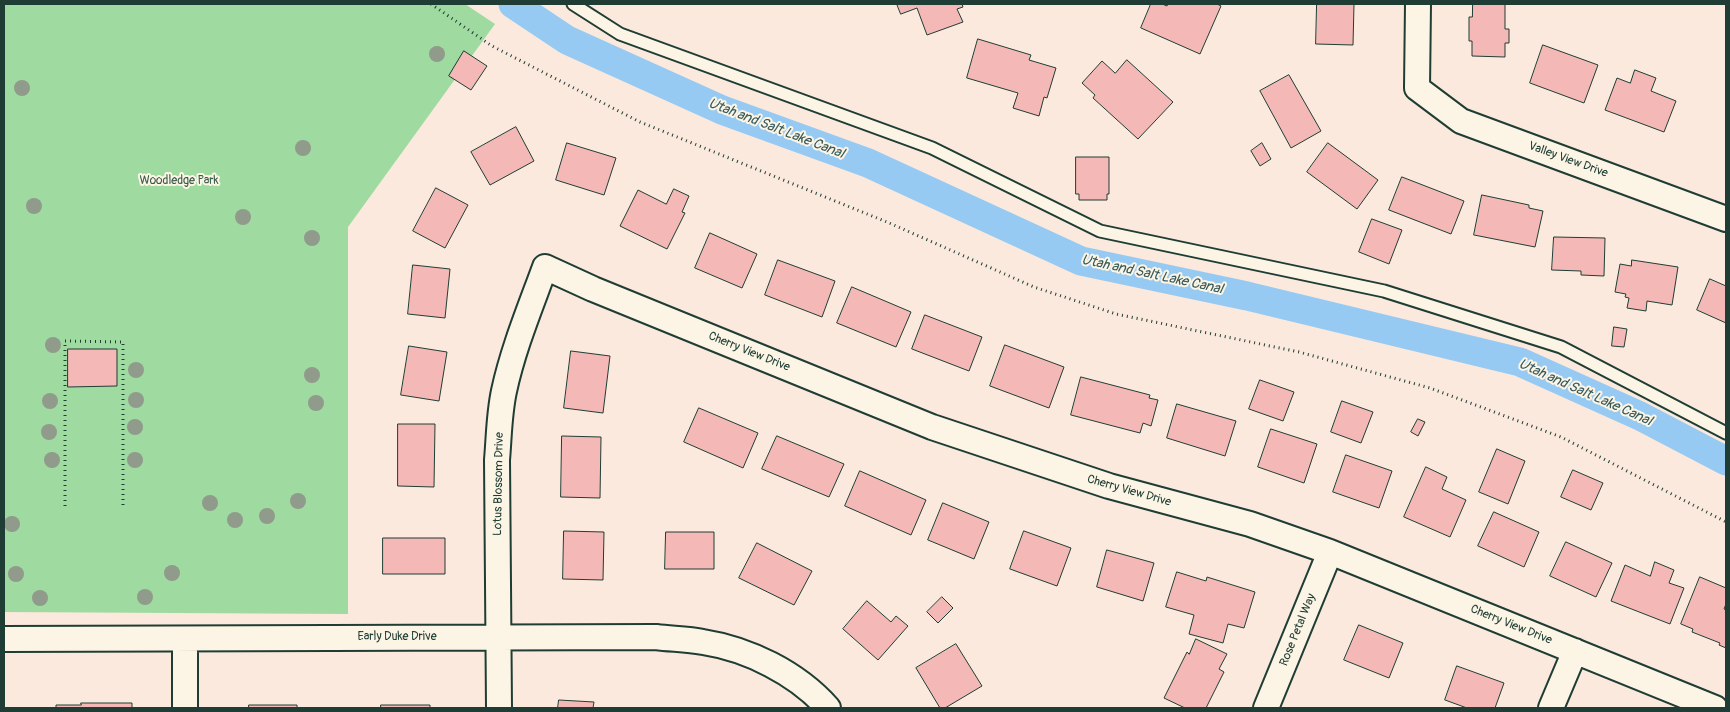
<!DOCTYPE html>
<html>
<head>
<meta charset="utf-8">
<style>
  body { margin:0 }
  #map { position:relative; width:1730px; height:712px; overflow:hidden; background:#fae9dc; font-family:Pangolin,sans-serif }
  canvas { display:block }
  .frame { position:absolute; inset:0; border:5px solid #1f3d34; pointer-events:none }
</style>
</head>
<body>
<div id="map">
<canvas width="1730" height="712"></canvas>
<div class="frame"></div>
</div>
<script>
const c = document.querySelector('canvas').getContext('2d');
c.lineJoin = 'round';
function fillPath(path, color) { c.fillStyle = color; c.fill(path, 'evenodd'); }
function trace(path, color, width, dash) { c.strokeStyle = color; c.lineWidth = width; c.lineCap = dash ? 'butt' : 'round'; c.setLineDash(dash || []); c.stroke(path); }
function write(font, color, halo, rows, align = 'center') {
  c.font = font + ' Pangolin,sans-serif'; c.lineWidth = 4; c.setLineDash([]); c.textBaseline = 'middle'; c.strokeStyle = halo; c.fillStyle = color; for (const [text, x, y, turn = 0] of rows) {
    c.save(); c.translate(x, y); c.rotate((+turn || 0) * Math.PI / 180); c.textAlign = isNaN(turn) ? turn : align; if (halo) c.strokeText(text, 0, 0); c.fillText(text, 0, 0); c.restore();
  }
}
fillPath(new Path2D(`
  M4 4H465L495 24 348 227V614L4 612Z`), '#9fdaa0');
trace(new Path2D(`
  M513 4 567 40 722 110 868 163 1081 261 1247 296 1520 362 1640 416 1726 461`), '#96caf3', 29);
const building = new Path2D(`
  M897 4H962L963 7 957 9 963 22 927 35 917 8 901 14Z
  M1151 4H1162L1167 6 1168 4H1217L1221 6 1200 54 1141 28Z
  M1317 4H1354L1353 45 1316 44Z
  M1473 4H1505V29H1509V43H1505V57L1472 56V41H1469V17H1472Z
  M978 39 1031 55 1029 60 1056 68 1047 98 1044 97 1039 116 1013 108 1018 93 967 78Z
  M1543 45 1598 65 1584 103 1530 83Z
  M464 51 487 66 471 90 449 76Z
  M1127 60 1173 102 1138 139 1093 98 1095 95 1082 83 1102 61 1115 73Z
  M1635 70 1656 78 1651 91 1676 101 1664 132 1605 110 1617 78 1630 83Z
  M1289 75 1321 131 1291 148 1260 91Z
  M516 127 534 161 490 185 471 152Z
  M567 143 616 158 604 195 556 180Z
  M1262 143 1271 159 1260 166 1251 151Z
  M1328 143 1378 180 1357 209 1307 172Z
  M1076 157H1109V194H1107V200H1079V194H1076Z
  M1402 177 1464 201 1451 234 1389 210Z
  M436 188 468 205 445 248 413 231Z
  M674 189 689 196 682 212 685 213 667 249 620 226 638 190 666 204Z
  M1482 195 1529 205V208L1543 211 1535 247 1474 235Z
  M1372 219 1402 230 1389 264 1359 252Z
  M710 233 757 254 742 288 695 268Z
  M1554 237 1605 238 1604 276 1581 275V271L1552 270Z
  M778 260 835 281 822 317 765 295Z
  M1632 260 1678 267 1672 305 1647 301 1646 311 1627 308 1629 298 1625 297 1626 294 1615 292 1620 264 1631 266Z
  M413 265 450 269 445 318 408 314Z
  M1710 279 1726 286V323L1697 310Z
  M852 287 911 312 896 347 837 323Z
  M925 315 982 337 969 371 912 349Z
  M1614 327 1627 329 1624 347 1612 346Z
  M1005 345 1064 367 1049 408 990 386Z
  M409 346 447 352 439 401 401 395Z
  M68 349H117V386L68 387Z
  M571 351 610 356 603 413 564 408Z
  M1081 377 1150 395 1149 398 1158 400 1151 426 1143 423 1140 433 1071 415Z
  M1260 380 1294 392 1283 421 1249 409Z
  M1342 401 1373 412 1361 443 1331 432Z
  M1177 404 1236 421 1225 456 1167 438Z
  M699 408 758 433 743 468 684 442Z
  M1418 419 1425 422 1418 436 1411 432Z
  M398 424H435L434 487 398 486Z
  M1271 429 1317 444 1304 483 1258 467Z
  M562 436 601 437 600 498 561 497Z
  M777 436 844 464 829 497 762 469Z
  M1497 449 1525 461 1508 504 1479 492Z
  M1346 455 1392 471 1379 508 1333 492Z
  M1426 467 1447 477 1442 489 1466 500 1450 537 1404 517Z
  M1573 470 1603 483 1591 510 1561 497Z
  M860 471 926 500 911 535 845 506Z
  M943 503 989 522 974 559 928 540Z
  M1494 512 1539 532 1524 567 1478 546Z
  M564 531 604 532 603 580 563 579Z
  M1024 531 1071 548 1057 586 1010 569Z
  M666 532H714V569H665Z
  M383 538H445V574H383Z
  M1566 542 1612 563 1596 597 1550 576Z
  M757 543 812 571 794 605 739 578Z
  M1107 550 1154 563 1143 601 1097 587Z
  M1655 562 1674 570 1669 583 1684 588 1670 624 1611 601 1625 565 1650 576Z
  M1177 572 1206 581 1207 577 1255 592 1244 628 1228 624 1223 643 1189 634 1194 615 1166 607Z
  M1700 577 1726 588V604L1724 609 1726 610V648L1719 645 1720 643 1692 632 1693 629 1681 624Z
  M942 597 953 608 938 623 927 612Z
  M867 601 891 622 896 616 908 626 878 660 843 629Z
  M1359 625 1403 643 1389 678 1344 660Z
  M1196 639 1227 654 1219 669 1224 672 1206 708H1185L1164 698 1187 652 1189 654Z
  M956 644 982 686 945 708H940L916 668Z
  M1457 666 1504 683 1495 708H1467L1445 700Z
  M559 700 594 702 593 708H558Z
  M81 703H132V708H56V705H81Z
  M249 705H297V708H249Z
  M381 705H430V708H381Z`);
fillPath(building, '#f4b8b6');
trace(building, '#1f3d34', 1);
const lane = new Path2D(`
  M573 4 620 34 932 148 1100 231 1384 291 1561 347 1726 433`);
const street = new Path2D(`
  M1418 4 1417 88 1461 121 1726 219
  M4 639 656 637C671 639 687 639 703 642 748 649 797 673 828 708
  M185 708V639
  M499 708 497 460C499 437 499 414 504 391 513 349 530 308 545 267L593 289 932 427 1109 486 1250 524 1330 552 1715 708
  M1266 708 1330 552
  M1551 708 1575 651`);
trace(lane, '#1f3d34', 15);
trace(street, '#1f3d34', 28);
trace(new Path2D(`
  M431 4 492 46 640 122 887 222 1034 287 1116 314 1299 352 1430 388 1561 437 1726 522
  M65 506V341L123 342V506`), '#1f3d34', 3, [1, 4]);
trace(lane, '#fcf5e5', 11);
trace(street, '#fcf5e5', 24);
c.fillStyle = '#909b8c';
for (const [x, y] of [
  [437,54],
  [22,88],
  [303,148],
  [34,206],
  [243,217],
  [312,238],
  [53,345],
  [136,370],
  [312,375],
  [136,400],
  [50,401],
  [316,403],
  [135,427],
  [49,432],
  [52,460],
  [135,460],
  [298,501],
  [210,503],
  [267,516],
  [235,520],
  [12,524],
  [172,573],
  [16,574],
  [145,597],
  [40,598]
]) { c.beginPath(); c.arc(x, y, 8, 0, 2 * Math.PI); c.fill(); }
write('12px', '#1f3d34', '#fcf5e5', [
  ["Valley View Drive",1568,160,20],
  ["Cherry View Drive",749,352,22],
  ["Lotus Blossom Drive",499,484,-89],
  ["Cherry View Drive",1129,491,16],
  ["Cherry View Drive",1511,625,22],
  ["Rose Petal Way",1298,630,-68],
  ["Early Duke Drive",397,637]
]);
write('12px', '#395c4a', '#fcf5e5', [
  ["Woodledge Park",179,181]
]);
write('italic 14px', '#37595a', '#fcf5e5', [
  ["Utah and Salt Lake Canal",776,129,21],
  ["Utah and Salt Lake Canal",1152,275,12],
  ["Utah and Salt Lake Canal",1585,393,24]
]);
</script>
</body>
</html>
